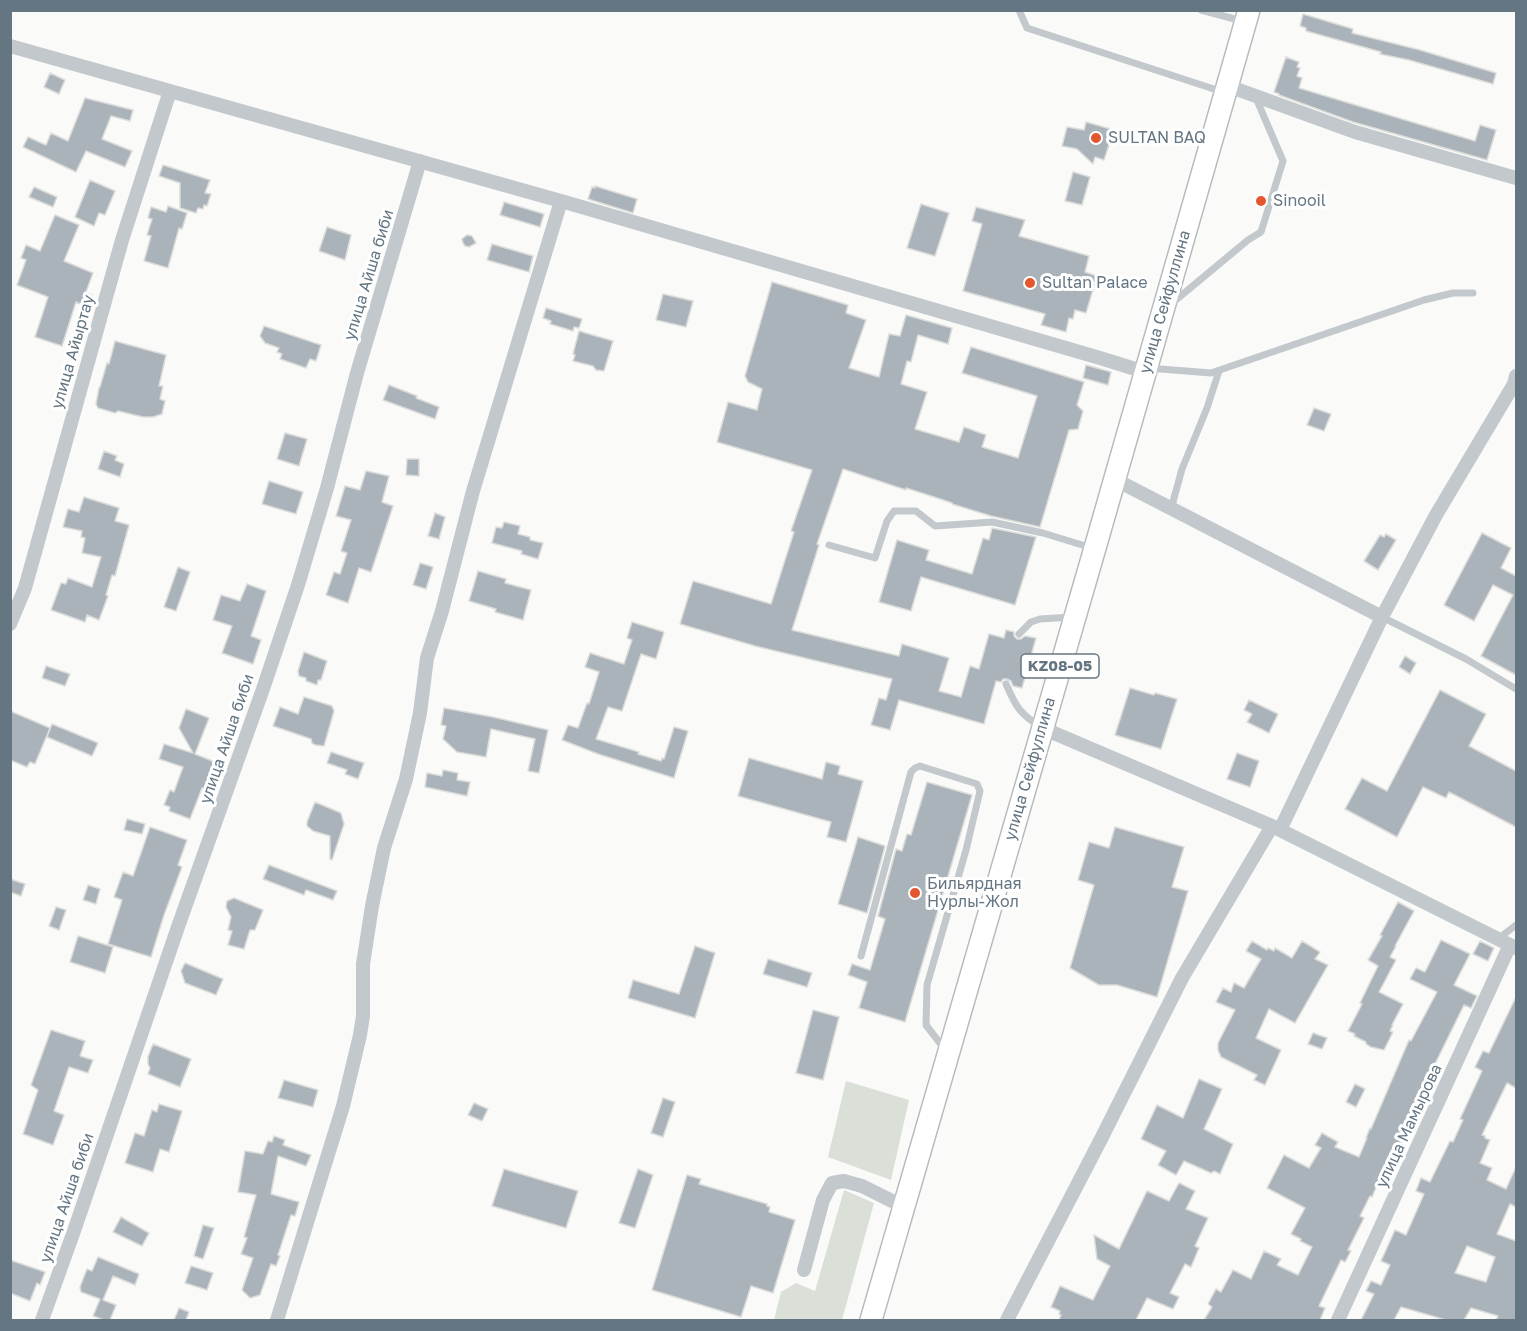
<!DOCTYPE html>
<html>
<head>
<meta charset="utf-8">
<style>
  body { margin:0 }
  #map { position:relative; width:1527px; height:1331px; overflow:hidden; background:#fafaf8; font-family:"Golos Text",sans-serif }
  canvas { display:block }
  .frame { position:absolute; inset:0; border:12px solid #657683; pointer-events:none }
</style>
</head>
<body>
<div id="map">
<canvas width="1527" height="1331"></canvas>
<div class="frame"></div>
</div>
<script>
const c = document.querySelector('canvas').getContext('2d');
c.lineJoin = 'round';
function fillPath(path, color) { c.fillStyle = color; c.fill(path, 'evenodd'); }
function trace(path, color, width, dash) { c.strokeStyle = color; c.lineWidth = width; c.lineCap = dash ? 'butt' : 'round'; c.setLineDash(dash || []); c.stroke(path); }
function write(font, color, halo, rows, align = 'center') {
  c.font = font + ' "Golos Text",sans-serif'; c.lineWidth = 6; c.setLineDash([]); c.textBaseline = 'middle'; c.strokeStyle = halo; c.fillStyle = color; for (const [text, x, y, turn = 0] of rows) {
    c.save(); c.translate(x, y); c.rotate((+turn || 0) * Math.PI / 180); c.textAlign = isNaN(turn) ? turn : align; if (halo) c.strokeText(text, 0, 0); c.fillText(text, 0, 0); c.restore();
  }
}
fillPath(new Path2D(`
  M846 1081 909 1100 891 1180 828 1157Z
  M844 1190 874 1203 842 1320H774L781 1292 796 1283 815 1291Z`), '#dadfd7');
const building = new Path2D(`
  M1303 14 1353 29 1352 33 1420 50 1496 73 1493 84 1409 60 1380 54 1381 52 1306 31V28L1300 26Z
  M1286 57 1299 62 1297 67 1300 68 1297 76 1302 78 1299 88 1475 141 1480 125 1496 130 1487 160 1353 122 1279 95V94L1274 92Z
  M50 73 65 80 59 94 44 87Z
  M85 98 133 110 130 121 111 116 102 139 132 151 125 167 86 151 76 172 23 147 28 137 46 145 51 133 68 141Z
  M1086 122 1114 130 1104 160 1095 157 1093 164 1077 149 1062 146 1067 127 1084 130Z
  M163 165 210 180 205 193 211 194 207 206 204 205 203 209 198 208 196 213 180 208V183L159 176Z
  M1073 172 1090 177 1082 205 1065 201Z
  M90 180 115 191 105 215 99 213 94 226 75 217Z
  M595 186 637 199 633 213 588 199 592 187 595 188Z
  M34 187 57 197 53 207 29 197Z
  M504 202 544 214 540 227 500 215Z
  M921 204 949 213 935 256 907 248Z
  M168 206 187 213 182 229 179 228 168 268 144 261 151 236 147 235 152 219 148 218 151 207 166 212Z
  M976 207 1025 220 1019 236 1089 256 1085 272 1097 276 1086 313 1075 310 1073 319 1069 318 1066 332 1041 325 1045 314 963 291 982 224 972 221Z
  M55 215 79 225 64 261 93 273 86 292 92 295 88 307 76 302 62 346 35 337 48 297 17 285 26 260 21 258 26 245 40 251Z
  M327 227 351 235 345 260 319 251Z
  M467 235 472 236 476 243 469 247 465 246 463 243 462 239Z
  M492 244 533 256 529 272 487 260Z
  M772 282 848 305 846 313 866 320 849 368 879 377 889 334 900 336 906 315 952 328 948 344 918 335 911 362 907 361 901 384 927 392 915 429 959 442 964 427 986 435 982 447 1018 458 1037 396 962 373 971 347 1084 382 1077 405 1083 411 1078 429 1069 430 1040 527 991 516 952 504V503L928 495 906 488V490L843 469 817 544 819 545 792 630 899 656 902 644 949 658 939 691 961 697 970 666 979 669 989 634 1004 638 1006 630 1014 632V636L1017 639H1021L1025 636 1036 638 1022 688 1013 686 1011 681 1007 679H1003L1001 682 996 681 984 724 899 700 890 730 871 725 879 698 886 700 892 679 755 646 680 624 693 581 771 604 794 532 791 531 812 470 717 442 728 402 757 410 762 389 748 382 745 376Z
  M663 294 693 301 686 327 656 320Z
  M546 308 582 319 579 328 574 327 573 331 550 324 551 321 543 318Z
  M264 326 321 345 316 361 310 359 306 368 280 359 282 354 277 352 279 348 265 343 260 336Z
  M579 331 613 341 604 371 596 370 593 366 573 361 575 355 573 354Z
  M115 341 166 355 159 386H163L160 399 165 401 162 414 153 417H143L118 411 115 413 98 408 96 404 99 388 100 387 107 363 109 364Z
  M1086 365 1111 372 1108 385 1083 378Z
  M389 385 417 396 416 398 439 407 435 419 383 400Z
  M1314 408 1331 414 1324 431 1307 425Z
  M285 433 307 439 299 466 277 459Z
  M104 451 117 456 115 460 124 464 120 477 98 469Z
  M407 459H419V476L406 475Z
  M366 471 389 476 382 502 393 506 371 572 359 568 348 603 326 595 334 572 340 574 347 553 341 551 351 520 336 516 345 486 360 490Z
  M269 481 303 492 296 514 262 504Z
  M84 497 119 508 115 521 129 525 115 576 112 575 106 595 108 596 99 620 87 615 85 622 51 610 61 583 66 584 68 578 92 587 101 557 82 553 85 538 81 537 82 531 63 527 68 509 79 512Z
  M435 513 445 517 439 539 428 536Z
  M504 522 520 526 518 534 530 537V540L543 543 538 559 521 554 522 551 492 543 496 527 502 528Z
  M992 528 1036 537 1015 605 921 577 911 611 879 602 897 540 929 550 926 560 972 574 983 538 989 540Z
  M1482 533 1511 548 1501 568 1516 576V675L1481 656 1513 595 1493 585 1474 621 1444 605Z
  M1386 534 1396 540 1378 570 1364 561 1380 535 1384 537Z
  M420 563 433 567 426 589 413 585Z
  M178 567 190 572 176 611 164 607Z
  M478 571 506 579 505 583 531 590 523 620 495 612 496 609 469 601Z
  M247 584 266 591 251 636 261 640 253 664 222 653 232 626 213 620 221 595 240 601Z
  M632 622 664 632 656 659 641 654 622 711 608 707 596 739 639 752 638 754 661 761 662 758 664 759 674 727 688 731 674 778 598 754 562 740 568 725 578 728 587 703 589 704 599 672 585 667 590 653 624 664 632 640 627 638Z
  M304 652 327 661 321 680H318L317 685 306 681V678L299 676 298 671Z
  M1405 656 1416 663 1410 674 1399 667Z
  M46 666 70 674 65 686 42 678Z
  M1130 688 1154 695 1155 693 1177 699 1161 749 1115 735Z
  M1440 690 1486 714 1469 746 1516 771V827L1449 792 1446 798 1423 787 1397 837 1345 809 1362 778 1387 791Z
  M304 697 332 706 334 711 324 746 315 745 312 743 311 739 273 726 280 707 298 714Z
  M1249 700 1278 714 1269 733 1247 722 1252 714 1244 710Z
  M444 708 493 717 548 730 539 773 528 771 535 739 491 729 486 757 457 752 443 739 446 726 441 725Z
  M186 709 209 718 195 754 215 762 205 789 202 788 190 819 169 811 170 807 164 805 170 790 174 792 183 767 159 759 164 744 193 753 179 728Z
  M10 711 50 728 35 764 30 762 27 767 10 760Z
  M52 724 98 743 92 756 47 737Z
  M331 752 364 763 358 779 345 774 347 770 327 763Z
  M1237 753 1259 761 1250 787 1227 779Z
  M749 758 822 779 826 762 840 766 838 774 863 781 846 842 827 837 831 822 738 796Z
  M443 770 458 773 457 780 470 782 467 796 425 787 427 773 442 776Z
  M927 782 972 795 905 1022 859 1008 867 982 848 975 852 964 870 970 885 919 878 916 896 849 902 851 907 834 911 835Z
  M315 802 341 813 344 824 332 860 330 859V836L313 831 307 826V822Z
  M127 819 145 824 142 834 124 830Z
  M150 827 187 840 178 865 182 867 164 915 151 957 108 944 122 900 114 897 123 872 133 876Z
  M1115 827 1184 847 1172 887 1188 891 1157 997 1117 985H1099L1070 968 1094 885 1078 880 1089 842 1109 848Z
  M858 837 885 846 867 913 838 904Z
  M269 865 337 891 333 900 306 890 304 895 263 879Z
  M10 879 25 884 21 896 10 892Z
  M88 885 100 889 96 904 83 900Z
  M234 898 263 910 255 930H250L244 949 228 945 232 931 228 930 231 917 226 907 227 901Z
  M1398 902 1414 911 1395 946H1396L1390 957 1396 960 1379 992 1403 1004 1392 1025H1393L1390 1031 1393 1032 1384 1050 1371 1047 1366 1044V1042L1354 1036 1355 1034 1348 1031 1362 1004 1360 1003 1378 966 1368 960 1382 936 1380 935Z
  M56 907 66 910 59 930 49 926Z
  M78 936 113 947 105 973 70 962Z
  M1441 940 1470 954 1454 985 1477 996 1471 1008 1464 1005 1433 1068 1437 1070 1427 1090 1422 1087 1399 1140 1402 1142 1398 1151 1392 1149 1372 1197 1370 1196 1360 1216 1364 1218 1348 1250 1351 1251 1345 1262 1341 1260 1319 1306 1325 1308 1320 1320H1204L1212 1307 1208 1304 1216 1289 1221 1292 1233 1270 1251 1279 1264 1251 1281 1259 1277 1265 1298 1275 1312 1247 1300 1241 1301 1239 1291 1234 1305 1208 1267 1188 1284 1155 1309 1168 1321 1148 1315 1145 1322 1133 1338 1142 1335 1147 1359 1157 1367 1138H1366L1370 1128 1371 1129 1409 1040 1411 1041 1437 992 1410 979 1416 968 1425 972Z
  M1252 941 1267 950 1268 948 1274 951 1275 948 1292 958 1302 941 1320 952 1315 959 1328 965 1295 1023 1269 1009 1256 1038 1281 1050 1265 1085 1254 1080 1257 1075 1221 1057 1218 1050V1043L1235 1010 1216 1002 1223 988 1231 992 1234 983 1244 988 1261 959 1246 951Z
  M1480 941 1494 948 1488 961 1473 954Z
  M695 946 715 953 695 1018 628 998 633 980 679 994Z
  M768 959 812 973 807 987 763 974Z
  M185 963 223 979 216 995 185 983 181 971Z
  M1516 997V1088L1507 1083 1482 1135 1485 1136V1138L1490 1140 1480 1163 1492 1168 1487 1180 1506 1189 1516 1167V1207L1510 1204 1497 1234 1516 1241V1320H1496L1498 1316 1471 1308 1464 1320H1446L1401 1307 1394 1320H1361L1374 1294 1366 1291 1371 1281 1381 1285 1390 1265 1381 1261 1395 1230 1406 1235 1424 1194 1416 1191 1421 1178 1430 1182 1450 1141 1453 1142 1463 1120 1460 1119 1482 1071 1475 1067 1483 1051 1489 1053ZM1467 1246 1495 1257 1486 1282 1455 1273Z
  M813 1010 839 1017 823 1080 796 1073Z
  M51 1030 85 1041 80 1056 93 1060 88 1073 69 1067 54 1111 64 1115 53 1145 23 1134 38 1090 31 1085Z
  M1313 1033 1327 1038 1322 1049 1308 1044Z
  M153 1044 191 1059 180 1087 148 1074 150 1068 148 1064V1057Z
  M1199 1079 1222 1089 1204 1129 1233 1144 1220 1174 1214 1171 1211 1173 1184 1161 1176 1175 1158 1165 1166 1151 1141 1139 1157 1105 1183 1118Z
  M284 1080 318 1090 313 1107 278 1098Z
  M1355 1084 1365 1089 1356 1107 1346 1102Z
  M663 1098 675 1102 663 1137 651 1133Z
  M474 1103 488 1109 482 1121 468 1115Z
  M159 1104 182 1111 169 1152 160 1149 153 1172 125 1163 135 1133 144 1136 152 1110 157 1112Z
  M274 1136 285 1140 283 1145 311 1155 306 1166 278 1156 271 1194 299 1202 295 1216 291 1215 278 1255 280 1256 276 1266 271 1264 260 1295 250 1298 242 1290 253 1258 241 1254 247 1238 244 1237 256 1195 238 1192 245 1151 263 1154 268 1141 272 1142Z
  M504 1169 578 1191 566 1228 492 1206Z
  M638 1169 653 1175 635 1228 619 1223Z
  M687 1175 701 1179 699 1184 767 1204V1206L770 1207 769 1212 795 1220 773 1293 751 1286 741 1317 652 1290Z
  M1179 1183 1195 1191 1186 1209 1208 1218 1195 1246 1199 1248 1191 1267 1185 1264 1170 1293 1179 1297 1173 1309 1147 1298 1136 1320H1059L1061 1315 1059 1314 1060 1311 1051 1307 1060 1286 1093 1300 1110 1266 1097 1259 1094 1235 1119 1249 1147 1191 1169 1201Z
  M121 1217 149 1233 142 1246 113 1232Z
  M203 1225 214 1228 203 1259 194 1256Z
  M98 1257 139 1274 135 1285 113 1276 103 1300 116 1305 110 1320H104L93 1316 100 1299 81 1292 80 1287 87 1269 92 1271Z
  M10 1260 45 1272 40 1285 37 1283 30 1301 10 1293Z
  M191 1266 213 1273 207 1290 185 1283Z
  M179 1308 189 1312 186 1320H174Z`);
fillPath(building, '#aab3b9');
trace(building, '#dcdcda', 1.5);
const primary = new Path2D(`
  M871 1320 1095 548 1249 10`);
trace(primary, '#b5babe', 24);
trace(new Path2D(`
  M1019 10 1027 28 1223 92
  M1201 10 1242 21
  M1171 304 1248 240 1261 232 1283 161 1256 98
  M1148 368 1211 373 1424 300 1453 293H1473
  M1171 509 1182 469 1207 408 1219 371
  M829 545 875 558 887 521 894 511H916L935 526 992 522 1043 533 1092 548
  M1382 617 1466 659 1516 689
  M1019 634 1031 622 1040 619 1072 617
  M1006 684C1016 707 1020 714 1041 727
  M1498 939 1516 925
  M861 956 911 772 915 768 920 766 977 784 980 791 966 850 927 985 926 1025 946 1051`), '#c3c8cc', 7);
trace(new Path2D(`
  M10 46 568 203 1100 358 1145 372
  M1228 86 1355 132 1516 178
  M1114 479 1382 617
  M10 624 25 588 122 240 170 91
  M1042 728 1272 826 1516 948
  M1280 830 1382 617 1436 515 1514 384 1516 376
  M804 1270 823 1200 832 1183 844 1181 862 1186 904 1207
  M42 1320 74 1231 179 924 263 689 298 585 327 488 357 373 420 161
  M277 1320 343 1106 360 1035 363 1016V964L372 906 384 848 406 779 420 713 427 658 442 611 473 491 561 201
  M1007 1320 1100 1141 1182 978 1272 826
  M1338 1320 1510 945`), '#c3c8cc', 14);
trace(primary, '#fff', 21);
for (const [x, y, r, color] of [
  [1096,138,6,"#e4572e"],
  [1261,201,6,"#e4572e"],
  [1030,283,6,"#e4572e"],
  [915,893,6,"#e4572e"]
]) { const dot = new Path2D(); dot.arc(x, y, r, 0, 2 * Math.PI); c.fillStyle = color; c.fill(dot); trace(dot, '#fff', 2); }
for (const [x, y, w] of [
  [1060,666,78]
]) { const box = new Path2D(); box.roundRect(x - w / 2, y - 12, w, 24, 4.5); c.fillStyle = '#fff'; c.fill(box); trace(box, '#657683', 1.5); }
write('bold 15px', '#657683', null, [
  ["KZ08-05",1060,666]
]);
write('16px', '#657683', '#fff', [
  ["SULTAN BAQ",1108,138],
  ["Sinooil",1273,201],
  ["Sultan Palace",1042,283],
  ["Бильярдная",927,884],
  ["Нурлы-Жол",927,902]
], 'left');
write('16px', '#657683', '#fff', [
  ["улица Айша биби",369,275,-73],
  ["улица Сейфуллина",1165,302,-74],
  ["улица Айыртау",73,352,-74],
  ["улица Айша биби",227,739,-71],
  ["улица Сейфуллина",1030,769,-74],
  ["улица Мамырова",1409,1126,-65],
  ["улица Айша биби",67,1198,-71]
]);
</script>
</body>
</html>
